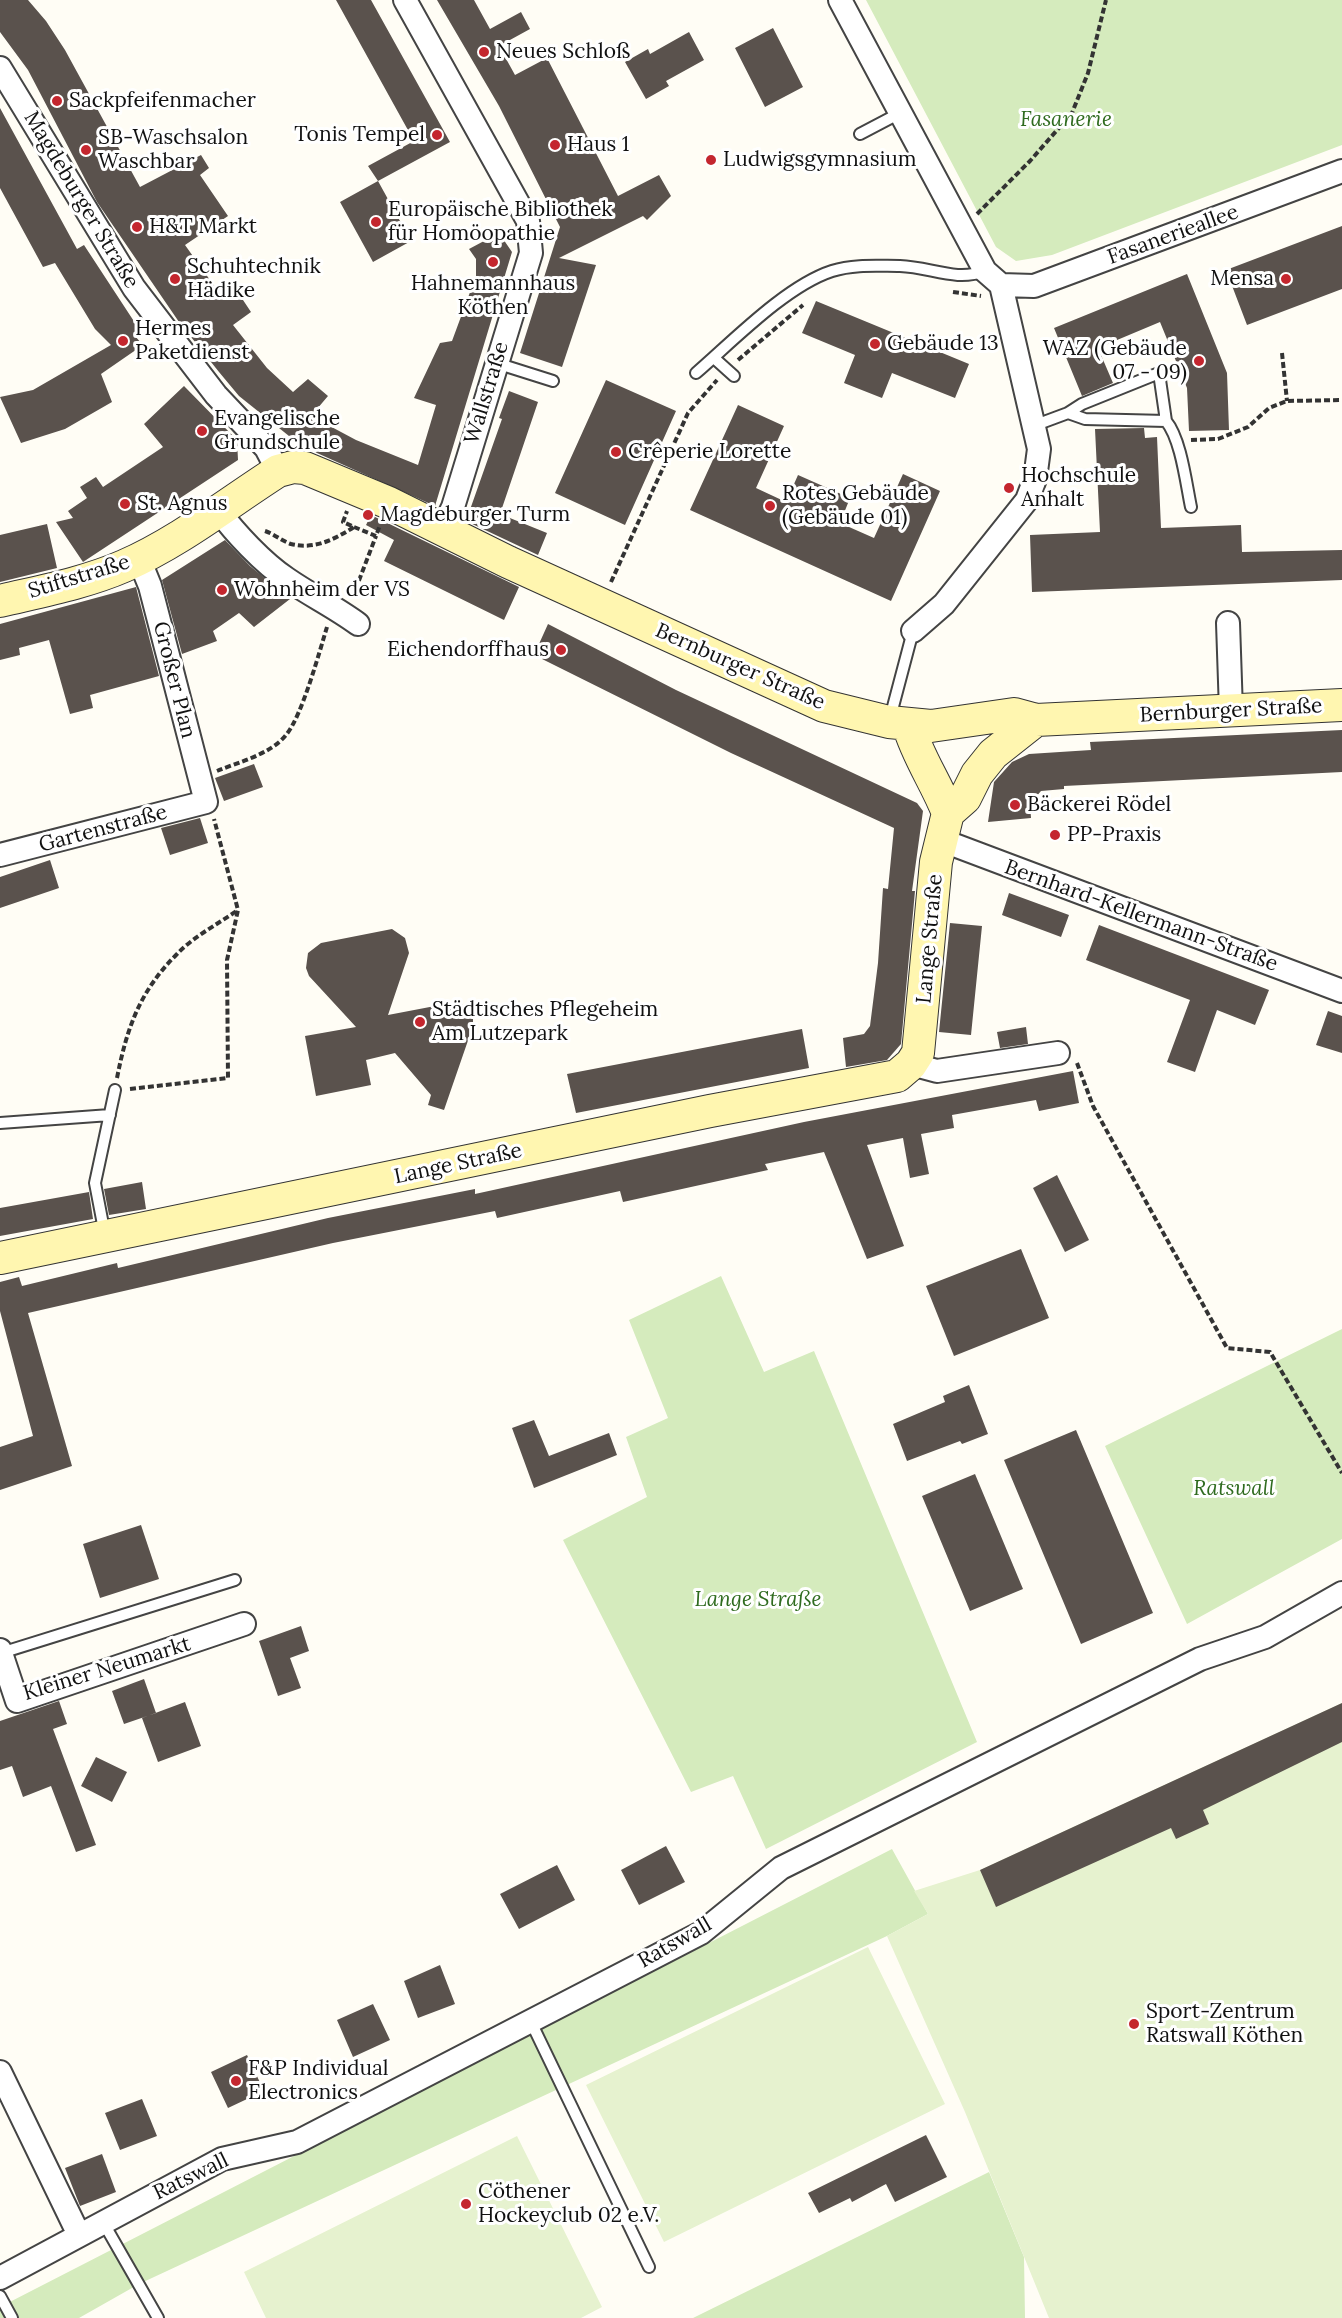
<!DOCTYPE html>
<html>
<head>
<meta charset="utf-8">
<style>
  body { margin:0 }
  canvas { display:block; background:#fffdf5 }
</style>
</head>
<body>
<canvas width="1342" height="2318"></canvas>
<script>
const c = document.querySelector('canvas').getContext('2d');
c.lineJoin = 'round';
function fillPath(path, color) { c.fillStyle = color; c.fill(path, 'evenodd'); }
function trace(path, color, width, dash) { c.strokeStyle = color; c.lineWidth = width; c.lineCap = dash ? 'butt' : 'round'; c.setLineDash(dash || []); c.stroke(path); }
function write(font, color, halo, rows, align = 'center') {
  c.font = font + ' Lora,serif'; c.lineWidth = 6; c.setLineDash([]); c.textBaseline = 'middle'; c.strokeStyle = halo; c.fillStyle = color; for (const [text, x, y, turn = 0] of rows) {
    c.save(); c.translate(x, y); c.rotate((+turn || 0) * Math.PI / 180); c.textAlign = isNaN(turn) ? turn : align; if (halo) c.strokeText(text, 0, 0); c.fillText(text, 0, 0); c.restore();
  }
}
fillPath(new Path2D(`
  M866 0H1342V145L1052 255 1016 261 996 247Z
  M721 1276 764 1372 814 1351 977 1742 766 1849 733 1776 691 1792 563 1540 647 1497 626 1437 668 1418 629 1320Z
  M1342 1329V1539L1187 1624 1105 1446Z
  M892 1849 928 1914 887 1936 139 2284 79 2318H0V2307Z
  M989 2172 1024 2257 1025 2318H693Z`), '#d5ebbd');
fillPath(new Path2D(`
  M1342 1703V2318H1049L965 2112 887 1936 928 1914 914 1891 980 1870Z
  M868 1947 945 2104 664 2242 586 2085Z
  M517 2136 602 2307 581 2318H266L244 2272Z`), '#e6f2cf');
fillPath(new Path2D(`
  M0 0H28L46 21 65 50 140 187 201 155 209 168 200 175 228 216 185 245 220 294 233 285 251 312 233 325 267 368 293 392 308 379 328 396 311 416 356 440 418 465 436 405 414 398 440 343 452 341 476 276V259L469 249 499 233 512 252 435 506 317 453 289 436 239 396 219 372 179 322 97 202 28 70 0 32Z
  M336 0H371L450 142 378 181 368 166 414 141Z
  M437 0H474L490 29 521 12 530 29 499 46 515 75 547 58 618 196 659 175 671 196 647 220 643 216 559 258 596 265 562 367 520 353 560 227 499 106Z
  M773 28 803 87 765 107 735 48Z
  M689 32 704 60 666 81 669 86 646 99 625 62 648 49 650 54Z
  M0 108 77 249 84 245 139 329 134 335 143 345 101 374 112 402 65 429 21 443 0 397 33 390 111 345 95 329 55 263 43 267 0 188Z
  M378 181 411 241 373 262 340 202Z
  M1342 226V289L1247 325 1226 270Z
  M1187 274 1227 373 1229 430 1189 431 1187 388 1160 322 1098 348 1113 383 1082 396 1054 328Z
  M816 301 969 364 955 398 892 373 882 398 844 383 855 355 802 333Z
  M606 380 676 411 625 525 555 493Z
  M184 386 237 440 238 460 83 562 56 522 73 518 68 511 87 498 80 487 96 477 103 487 163 447 144 424Z
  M509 391 538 402 500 514 547 533 538 555 466 521 502 419 499 418Z
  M738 405 784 426 756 488 786 502 798 475 850 498 840 523 874 538 903 474 940 491 891 601 690 510Z
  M1144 428 1145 438 1157 437 1161 528 1241 525 1242 552 1342 550V580L1032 592 1030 535 1100 532 1095 429Z
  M371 515 519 587 504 620 384 561 394 540 366 525Z
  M47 524 57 568 0 582V535Z
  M225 540 250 566 290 599 254 627 239 613 213 631 217 641 182 654 162 580Z
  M136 587 159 676 90 695 93 708 70 714 49 640 19 648 20 655 0 660V624Z
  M548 624 676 690 917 803 923 811 912 891H915L901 1044 887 1060 846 1067 843 1038 864 1034 870 1026 878 963 883 888 888 889 894 828 731 753 534 655Z
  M1342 730V772L1064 786V789L1041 791 1030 804 1031 818 988 822 994 782 1012 762 1029 754 1091 750 1090 742Z
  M254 764 263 787 224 801 215 778Z
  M200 818 208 843 170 855 161 828Z
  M50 860 59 888 0 908V877Z
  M1009 893 1069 915 1061 937 1002 915Z
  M950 923 982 926 971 1035 939 1032Z
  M1099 925 1269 990 1255 1025 1217 1010 1195 1072 1167 1062 1190 1000 1086 960Z
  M392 929 405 938 409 953 388 1015 456 1002 463 1005 473 1018V1026L444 1110 428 1105 431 1095 395 1053 366 1060 371 1085 316 1096 305 1036 356 1027 309 976 306 968 308 953 321 943Z
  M1328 1011 1342 1016V1053L1316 1045Z
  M1026 1027 1028 1044 1000 1048 997 1032Z
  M802 1029 809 1068 576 1113 567 1074Z
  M1073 1071 1079 1103 1039 1111 1036 1100 952 1115 954 1128 921 1134 929 1174 910 1178 903 1138 867 1145 904 1246 867 1259 824 1152 765 1164 768 1170 623 1202 620 1191 497 1218 495 1211 333 1243 28 1313 72 1466 0 1490V1447L33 1436 0 1311V1282L19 1277 22 1286 117 1263 118 1268 328 1218 475 1189V1194L804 1122Z
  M1057 1175 1089 1240 1065 1252 1033 1188Z
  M142 1182 146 1209 109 1215 104 1189Z
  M89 1192 93 1219 0 1236V1208Z
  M1021 1249 1049 1318 954 1356 926 1286Z
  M969 1385 988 1434 962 1444 960 1441 907 1461 893 1424 945 1402 943 1396Z
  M534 1420 549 1456 609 1433 617 1455 534 1488 512 1428Z
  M1076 1430 1153 1613 1081 1644 1004 1460Z
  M975 1474 1023 1589 970 1611 922 1496Z
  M141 1525 159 1579 100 1598 83 1544Z
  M301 1626 309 1651 290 1658 301 1688 278 1696 259 1641Z
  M144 1679 156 1713 124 1724 112 1691Z
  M59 1701 67 1724 53 1729 96 1845 76 1852 51 1786 23 1797 12 1766 0 1770V1721Z
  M185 1702 201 1746 158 1762 142 1718Z
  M1342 1703V1742L1203 1810 1209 1824 1176 1839 1171 1828 996 1907 980 1870Z
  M96 1757 127 1772 112 1802 81 1786Z
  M666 1846 685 1882 639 1905 621 1870Z
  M557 1865 575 1900 519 1929 500 1894Z
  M440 1965 455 2004 418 2018 404 1981Z
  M373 2004 390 2040 353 2057 337 2020Z
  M247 2055 264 2091 228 2108 211 2072Z
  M142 2099 157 2136 120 2150 105 2113Z
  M926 2135 947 2177 895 2202 886 2184 852 2202 850 2198 819 2213 808 2193Z
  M102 2154 116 2192 80 2206 65 2168Z`), '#5a524d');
const lane = new Path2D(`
  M860 134 900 113
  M714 358 734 376
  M496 363 553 381
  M696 373C733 341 786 286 832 271 854 264 877 266 900 266 931 267 955 282 985 271
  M1068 413 1082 404 1159 373 1166 421
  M1033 426 1068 413 1085 419 1166 421C1181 439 1186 483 1191 507
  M890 718 913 631
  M0 1123 110 1115
  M105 1235 95 1183 115 1090
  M1 1653 235 1580
  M530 2020 649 2267
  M103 2222 158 2318
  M0 2296 12 2318`);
const street = new Path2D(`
  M405 0 528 221 531 253 453 507 442 530
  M840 0 985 271 1001 285
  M0 68 134 288 216 395 266 448 278 471
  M1001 285 1034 286 1342 171
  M218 510C235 533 263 563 287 579 310 595 335 607 358 624
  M1228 623 1231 711
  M913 631 944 604 1027 500 1035 479 1039 449 1001 285
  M941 840 1342 991
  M0 855 206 802 150 586 139 559
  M911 1064 937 1071 1058 1053
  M0 1650 17 1701 244 1624
  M0 2072 79 2235
  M0 2278 222 2159 297 2142 701 1933 781 1868 1200 1659 1265 1637 1342 1593`);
const secondary = new Path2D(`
  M0 601C42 591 85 583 124 566 179 542 228 503 278 471L293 467 305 468 389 503 508 562 824 706 889 722 931 726 1014 714 1036 720 1342 705
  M908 724C917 756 936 782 948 813
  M0 1258 710 1111 897 1076 911 1064 918 1053 936 862 948 813 965 798 977 774 993 754 1036 720`);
trace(lane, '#444', 14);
trace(street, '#444', 26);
trace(secondary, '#333', 34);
trace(new Path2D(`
  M977 214 1030 161 1072 113 1088 73 1106 0
  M953 292 981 296
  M1282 353 1287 401
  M738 360 803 305
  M1191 440 1218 439 1248 427 1269 408 1287 401 1342 400
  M354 527 376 536 380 525
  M265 531C274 534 282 541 291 544 315 550 335 539 354 527L343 522 347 511
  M611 582 688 413 717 380
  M347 594 358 583 376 536
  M217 771C239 762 271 754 286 735 302 716 319 653 327 627
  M1077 1063 1093 1106 1227 1348 1270 1352 1342 1473
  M117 1078C127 1027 140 991 177 954 193 937 218 924 238 910
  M130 1089 228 1078 227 960 238 910 214 819`), '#333', 4, [6, 3]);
trace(lane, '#fff', 10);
trace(street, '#fff', 22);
trace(secondary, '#fff6b0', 32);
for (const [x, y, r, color] of [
  [484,52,6,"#c4262e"],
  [57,101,6,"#c4262e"],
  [437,135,6,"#c4262e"],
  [555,145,6,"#c4262e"],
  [86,150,6,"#c4262e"],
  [711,160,6,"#c4262e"],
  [376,222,6,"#c4262e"],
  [137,227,6,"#c4262e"],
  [493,262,6,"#c4262e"],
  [175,279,6,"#c4262e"],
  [1286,279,6,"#c4262e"],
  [123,341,6,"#c4262e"],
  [875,344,6,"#c4262e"],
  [1199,361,6,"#c4262e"],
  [202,431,6,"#c4262e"],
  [616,452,6,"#c4262e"],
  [1009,488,6,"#c4262e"],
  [125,504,6,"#c4262e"],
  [770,506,6,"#c4262e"],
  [368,515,6,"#c4262e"],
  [222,590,6,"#c4262e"],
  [561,650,6,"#c4262e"],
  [1015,805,6,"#c4262e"],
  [1055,835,6,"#c4262e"],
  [420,1022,6,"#c4262e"],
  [1134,2024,6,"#c4262e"],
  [236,2081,6,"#c4262e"],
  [466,2204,6,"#c4262e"]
]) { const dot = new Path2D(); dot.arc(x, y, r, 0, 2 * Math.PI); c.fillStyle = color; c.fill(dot); trace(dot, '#fff', 2); }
write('21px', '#111', '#fff', [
  ["Neues Schloß",496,52],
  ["Sackpfeifenmacher",69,101],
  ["Tonis Tempel",425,135,"right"],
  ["SB-Waschsalon",98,138],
  ["Waschbar",98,162],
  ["Haus 1",567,145],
  ["Ludwigsgymnasium",723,160],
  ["Europäische Bibliothek",388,210],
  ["für Homöopathie",388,234],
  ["H&T Markt",149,227],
  ["Schuhtechnik",187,267],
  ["Hädike",187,291],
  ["Mensa",1274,279,"right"],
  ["Hahnemannhaus",493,284,"center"],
  ["Köthen",493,308,"center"],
  ["Hermes",135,329],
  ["Paketdienst",135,353],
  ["Gebäude 13",887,344],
  ["WAZ (Gebäude",1187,349,"right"],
  ["07 - 09)",1187,373,"right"],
  ["Evangelische",214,419],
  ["Grundschule",214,443],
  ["Crêperie Lorette",628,452],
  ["Hochschule",1021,476],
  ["Anhalt",1021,500],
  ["Rotes Gebäude",782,494],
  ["(Gebäude 01)",782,518],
  ["St. Agnus",137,504],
  ["Magdeburger Turm",380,515],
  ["Wohnheim der VS",234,590],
  ["Eichendorffhaus",549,650,"right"],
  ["Bäckerei Rödel",1027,805],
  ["PP-Praxis",1067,835],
  ["Städtisches Pflegeheim",432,1010],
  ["Am Lutzepark",432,1034],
  ["Sport-Zentrum",1146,2012],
  ["Ratswall Köthen",1146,2036],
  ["F&P Individual",248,2069],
  ["Electronics",248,2093],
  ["Cöthener",478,2192],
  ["Hockeyclub 02 e.V.",478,2216]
], 'left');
write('italic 21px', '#2f6b1f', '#fff', [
  ["Fasanerie",1066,120],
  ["Ratswall",1234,1489],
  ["Lange Straße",758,1600]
]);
write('21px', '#111', '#fff', [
  ["Magdeburger Straße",81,200,59],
  ["Fasanerieallee",1173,235,-20],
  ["Wallstraße",487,393,-73],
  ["Stiftstraße",79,577,-17],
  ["Bernburger Straße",740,667,24],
  ["Großer Plan",174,680,76],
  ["Bernburger Straße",1231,711,-3],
  ["Gartenstraße",103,829,-15],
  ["Bernhard-Kellermann-Straße",1141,916,20],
  ["Lange Straße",930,939,-85],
  ["Lange Straße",458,1164,-12],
  ["Kleiner Neumarkt",107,1669,-17],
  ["Ratswall",675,1943,-30],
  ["Ratswall",191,2177,-26]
]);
</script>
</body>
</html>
